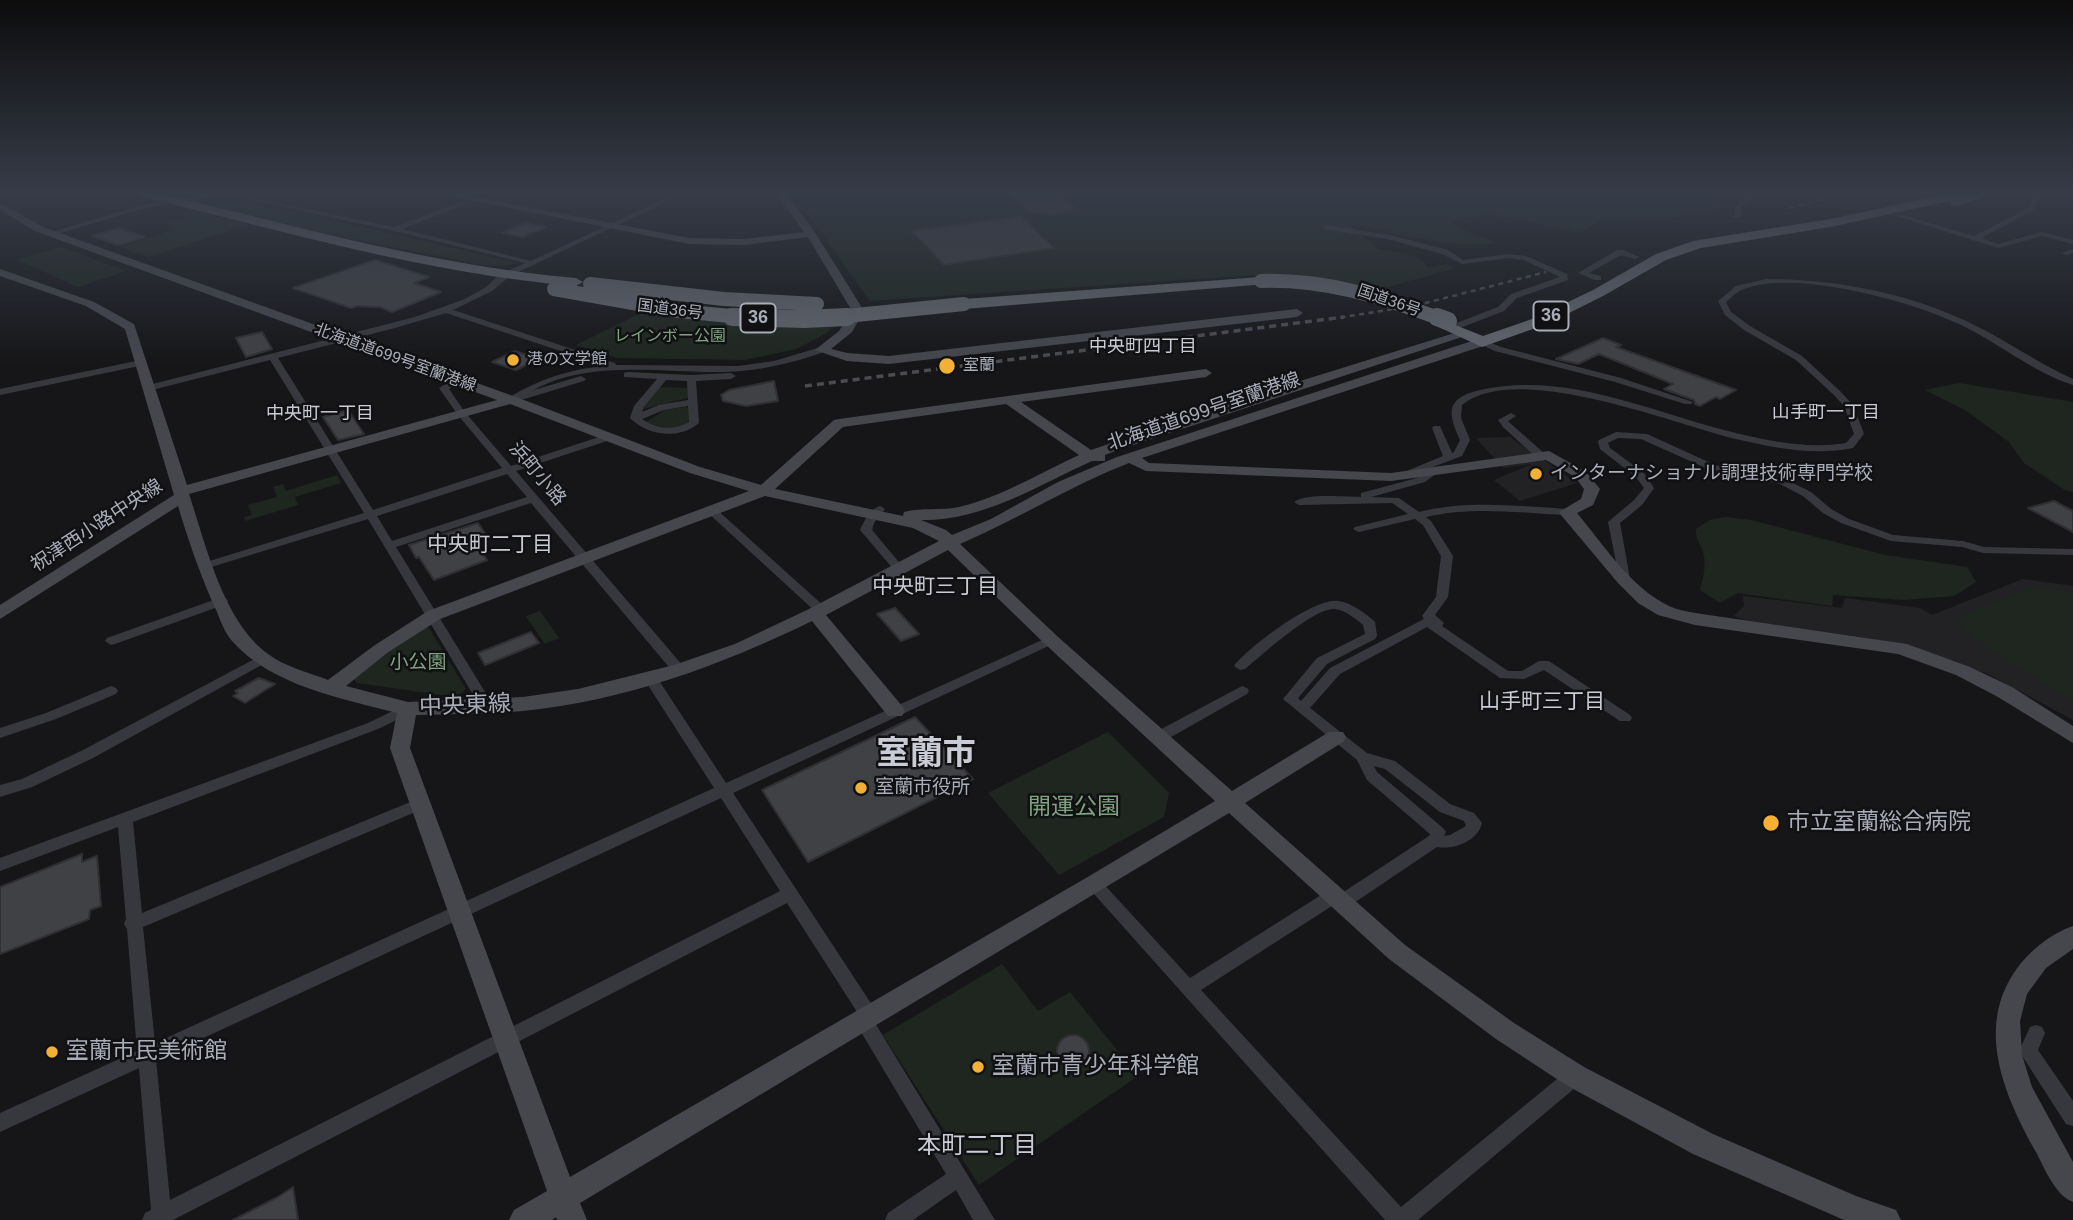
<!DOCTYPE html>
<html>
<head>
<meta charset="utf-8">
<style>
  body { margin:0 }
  canvas { display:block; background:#161618 }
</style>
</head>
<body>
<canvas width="2073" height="1220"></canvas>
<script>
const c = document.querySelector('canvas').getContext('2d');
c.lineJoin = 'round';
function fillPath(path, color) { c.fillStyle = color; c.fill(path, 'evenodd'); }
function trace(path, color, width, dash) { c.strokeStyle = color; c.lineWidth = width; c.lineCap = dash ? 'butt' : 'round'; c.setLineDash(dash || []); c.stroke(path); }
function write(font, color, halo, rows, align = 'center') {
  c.font = font + ' Arial,"Noto Sans JP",sans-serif'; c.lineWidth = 5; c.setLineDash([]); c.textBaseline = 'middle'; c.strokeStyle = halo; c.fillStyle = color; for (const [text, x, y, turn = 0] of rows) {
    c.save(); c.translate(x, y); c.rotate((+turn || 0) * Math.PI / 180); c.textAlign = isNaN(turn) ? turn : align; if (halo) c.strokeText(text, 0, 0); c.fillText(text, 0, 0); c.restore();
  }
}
fillPath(new Path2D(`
  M1510 437 1577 483 1520 501 1494 480 1532 464 1503 468 1476 438Z
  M2023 579 2073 586V720L1988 674 1903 645 1856 636 1754 623 1734 616 1744 606 1743 596 1842 608 1845 598 1920 608 1932 615Z`), '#222225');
fillPath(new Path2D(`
  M793 193H1702L1699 194 1728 206 1671 218 1600 220 1580 233 1492 214 1451 220 1455 225 1495 243C1444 249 1398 233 1348 224L1378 249 1419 257 1429 268 1446 264 1455 268 1381 289 1306 277 1255 275 870 301Z
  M212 199 296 212 519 263C490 271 462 260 434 255 357 240 281 227 206 203Z
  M201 213 248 225 148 257 120 247 173 230 165 227 170 225 166 223Z
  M61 247 126 271 78 287 18 260Z
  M645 311 838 322 825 334 796 349 745 360 617 358 576 345Z
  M1959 383 2073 402V492L2065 490 2024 463 2009 442 1965 410 1925 390Z
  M659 387 688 388V398L643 409Z
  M686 407 688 408 690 420C677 433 661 428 646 422L665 410Z
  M337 475 341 483 295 497 298 505 245 521 244 517 252 515 248 505 277 497 273 487 283 484 286 491Z
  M1725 517 1751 520 1885 555 1967 567 1976 582 1954 596 1903 600 1833 595 1832 606 1738 593 1720 603 1700 590C1703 579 1706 568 1704 556 1702 545 1695 540 1696 529L1710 520Z
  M2033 587 2073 592V702L1972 637 1957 621 1972 611Z
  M540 611 559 638 545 644 526 616Z
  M427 625 466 689 456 697 357 683 354 679 402 639Z
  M1108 732 1169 793 1164 817 1059 875 988 793Z
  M1002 964 1038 1011 1070 992 1138 1076 979 1185 883 1035Z`), '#1e261f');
const building = new Path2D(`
  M1008 193H1057L1078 209 1054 215 1029 212Z
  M1021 216 1054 248 944 265 912 231Z
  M525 223 546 227 522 237 502 233Z
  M119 228 145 237 118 245 92 236Z
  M375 260 429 277 414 283 441 292 392 312 380 307 357 306 351 308 293 288Z
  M262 332 272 349 246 357 236 338Z
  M1603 338 1621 345 1616 347 1736 390 1720 399 1716 397 1700 406 1695 404 1694 400 1664 389 1673 384 1599 354 1578 364 1556 359Z
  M515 351 539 359 516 370 492 362Z
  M774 381 778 401 746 406 723 401 721 395 729 390Z
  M348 410 364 434 338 440 323 417Z
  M2054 501 2073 511V532L2028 508Z
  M478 523 486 535 473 540 487 560 434 580 419 557 416 558 409 545Z
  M895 608 919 634 901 641 877 614Z
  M531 632 539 643 485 665 478 653Z
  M259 678 275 684 245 703 233 696 238 693 235 691Z
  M915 717 973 779 808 862 762 790Z
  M82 854V862L97 856 101 906 90 910 89 919 0 954V887Z
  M1057 1051a16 16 0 1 1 32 0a16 16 0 1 1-32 0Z
  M293 1187 298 1220H233L278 1197Z`);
fillPath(building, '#404145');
trace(building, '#303034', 2);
fillPath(new Path2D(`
  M11 193H22L0 199V195Z
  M219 193H230L394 227 474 197 476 198V200L402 229 531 261 677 193H685L510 276 492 291 453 310 615 363 616 365 738 366 774 361 821 347 824 348V352C792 363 759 371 725 372 665 373 588 359 534 390L581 376 586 379 584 381 511 403 506 400 508 398C539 379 570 369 606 366L446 313 395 328 278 358 373 510 502 468 458 415 439 388 455 378 460 381 449 389 464 411 511 466 605 435H613V439L516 471 684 667 686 670 684 673H674L531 503 396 547 493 705 491 708H481L368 519 208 568H200L198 566 200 564 364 513 270 360 148 391 143 388 145 386 415 317 465 299 486 287 499 275 525 263 395 231ZM507 474 527 497 392 541 377 516Z
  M1756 193H1764L1747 201 1740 208 1742 214 1738 218H1734L1733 217 1736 213 1734 207 1743 199Z
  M2036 193H2042L2034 210 1981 238 1998 244 2042 232 2073 240V244L2042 236 1998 248 1894 215 1899 214 1974 236 2029 208Z
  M177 198 179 199V201L142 209 53 235 49 233 139 206Z
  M1327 225 1390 235 1448 250 1463 260 1509 254 1526 256 1567 274 1568 280 1517 298 1504 311 1452 331 1448 328 1449 326 1498 307 1511 294 1560 277 1524 260 1509 258 1462 264 1442 254 1387 239 1324 229 1323 227Z
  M2073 249V253L2066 255 2062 253Z
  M1617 250H1623L1639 257 1635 259 1621 255 1589 273 1601 276V280H1595L1578 273Z
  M1766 279C1833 279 1903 292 1964 320 2002 337 2035 362 2073 379V385C2032 372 1998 342 1959 324 1911 301 1794 269 1744 289 1737 291 1732 297 1726 302L1731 312 1750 326 1802 356 1841 392 1853 405 1864 434 1853 448C1814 456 1774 448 1736 439 1674 424 1516 360 1462 405L1461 418 1470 440 1462 456 1411 475H1403L1402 473 1443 456 1432 428 1434 426H1440L1452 453 1454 452 1460 440C1447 412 1446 398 1480 390 1568 370 1655 414 1740 434 1775 442 1810 449 1846 443L1854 434 1844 406 1835 396 1796 360 1744 330 1725 315 1718 301 1736 286Z
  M1482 339 1501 347 1621 378 1693 402 1691 404H1685L1615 382 1495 351 1479 344 1478 342Z
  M141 360 144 361V365L0 395V389Z
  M627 372 691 375 731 373 736 376 731 379 696 381 699 423C679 440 648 436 630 418L634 406 657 379 624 377V373ZM666 380 687 381 688 400 659 405 642 412 644 407ZM688 406 689 422C673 431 657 429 642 419L664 410Z
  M1511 413 1516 416 1508 421 1510 423 1545 454V458H1537L1503 427 1498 420Z
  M1616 432 1647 434 1715 465 1787 480 1811 492 1831 509 1849 519 1893 535 1963 541 1984 547 2073 549V555L1983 553 1962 547 1891 541 1841 523 1823 513 1803 496 1780 484 1708 469 1641 439 1618 438 1608 443 1610 448 1644 473 1654 488 1642 505 1620 523 1630 579 1628 582H1620L1608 522 1634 500 1644 488 1636 477 1600 449 1598 442 1599 440Z
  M1432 470 1437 473 1425 482 1371 497 1399 498 1419 512C1468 500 1517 506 1567 509L1572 512 1567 515C1520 513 1472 506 1426 517L1431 521 1453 556 1448 597 1435 615 1444 623 1442 626 1508 671H1522L1539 661H1549L1630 715 1632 718 1630 721H1620L1544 670 1524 679 1500 678 1427 627 1340 674 1310 708 1367 753 1395 761 1450 804 1474 813 1482 823C1478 841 1454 850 1437 847L1348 907 1342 909 1336 907 1335 904 1201 990 1401 1207 1568 1070 1575 1067 1582 1070 1584 1076 1582 1082 1418 1220H1385L1086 885 1088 880 1094 878 1100 880 1190 978 1329 890 1335 888 1341 890 1342 893 1429 836 1430 834 1367 780 1357 760 1283 699 1317 658 1365 634 1363 625C1355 618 1345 610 1335 609 1314 607 1262 655 1245 669L1240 670 1234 666C1249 647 1313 598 1338 601 1352 603 1365 613 1375 622L1377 636 1375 639 1327 664 1298 698 1301 701 1330 668 1424 619 1422 616 1436 597 1441 556 1423 525 1415 519 1359 532 1353 529 1355 527 1408 514 1392 503 1299 505 1294 502C1307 493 1344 497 1361 497V493L1417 478ZM1374 766 1385 769 1440 812 1464 821 1466 826 1450 835 1444 836 1446 832 1443 828 1377 772Z
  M880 506 885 509 874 523 872 530 903 567 905 569 903 571H895L860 530C864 521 870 509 880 506Z
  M711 507 715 508 825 607 827 610 825 613H817L707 512 706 510 707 508Z
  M222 597 226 598 228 601 226 604 115 644 111 645 105 641 107 638Z
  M1051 636 1057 640 1055 643 733 793 876 1011 879 1017 875 1023 995 1220H973L956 1190 913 1220H885L888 1213 946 1174 858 1027 855 1021 859 1015 787 903 173 1220H142L145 1213 151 1210 139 1068 0 1132V1113L137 1051 127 929 124 924 126 919 118 827 0 871V858L368 723 403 706H413L415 709 413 712 378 729 133 822 142 913 415 800 420 798 425 800 427 804 425 808 143 927 155 1043 714 788 644 679 646 676H656L726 783ZM721 798 780 891 170 1200 156 1060Z
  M262 655 268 659 267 662 93 758 32 787 0 797V785L22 779 83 750Z
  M111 686 116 688 118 691 116 694 56 719 0 738V728L46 713Z
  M1242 686 1247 688 1249 691 1247 694 1164 741H1154L1152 737 1154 733Z
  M2036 1025 2042 1027 2045 1033 2038 1050 2073 1101V1126L2066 1124 2019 1051 2030 1027Z`), '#37383d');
fillPath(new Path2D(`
  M208 193H231L177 203 172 200Z
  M436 193H455L689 238 744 239 804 232 776 193H786L816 234 864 311 852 332 831 349 847 353 889 356 1297 309 1303 313 1297 317 889 364 847 361 815 350 839 331 852 311 808 237 744 245 689 244Z
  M0 203 43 227 516 397 700 467 761 485 834 420 839 419 1206 369 1212 373 1206 377 1021 402 1091 450 1220 406 1461 331 1471 334 1115 451 1105 455V461H1092C1037 486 983 521 921 520L946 530 952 535 991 519 1058 482 1117 457 1478 339H1486V345L1142 458 1149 463 1391 473 1549 451 1585 471 1600 489 1593 505 1577 513C1603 544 1631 588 1669 606 1677 610 1686 611 1695 613L1907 644 1970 667 2012 687 2073 726V743L1998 697 1956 675 1898 654 1695 625 1658 615 1638 603 1618 583 1561 515 1559 512 1581 499 1584 489 1575 477 1546 460 1391 481 1146 471 1129 463C1070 486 1018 519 960 544L1057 636 1232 791 1329 732H1343L1346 737 1343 742 1245 803 1405 945 1514 1023 1584 1067 1713 1134 1856 1196 1896 1210 1901 1220H1844L1693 1154 1566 1085 1496 1039 1389 959 1229 813 580 1203 587 1220H557L556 1217 552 1220H509L514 1210 547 1191 390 748 397 713C341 698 272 686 232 641 225 633 221 622 217 612 201 577 189 543 178 506L0 619V605L174 495 125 329 86 306 0 276V269L94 302 134 324 187 485 497 400 35 231 0 210ZM510 404 690 473 749 491 428 611 375 645 328 680C308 672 285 667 268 654 223 621 206 545 189 494ZM1006 404 1079 455C1040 473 1001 497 959 507 941 511 922 507 904 512L903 516 775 489 843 427ZM765 496 913 528 939 541 809 609 735 644 674 665 578 689 523 697 408 702 346 686 387 653 440 619ZM948 550 1045 644 1215 801 1086 878 570 1177 410 748 416 715C452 714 488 714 523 711 624 701 722 665 812 621L888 716H902L905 711 902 706 826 615Z
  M2073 926V949L2046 968 2027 994 2020 1021 2022 1055 2032 1087 2073 1162V1202C2055 1195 2045 1169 2036 1152 2004 1095 1974 1026 2018 967 2031 950 2052 933 2073 926Z`), '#45474d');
fillPath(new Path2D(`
  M138 193H158C297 226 434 266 576 278L583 282 576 286C428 274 284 231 140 196Z
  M1952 193H1998L1955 206 1951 205 1950 201 1830 227 1701 248 1666 260 1603 296 1547 324 1482 347 1432 324 1440 319 1483 336 1535 318 1593 290 1656 254 1693 241 1830 219Z
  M1261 277 1266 278 1268 281 1266 284 964 309 956 304 964 299Z`), '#63666e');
trace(new Path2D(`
  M1790 208 1847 193
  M1331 319 1418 305 1546 272`), '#4a4c52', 2.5, [5, 4.5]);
trace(new Path2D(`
  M805 386 1344 317`), '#4a4c52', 3.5, [7, 5]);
trace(new Path2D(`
  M1261 281C1325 279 1382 297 1441 319
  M590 284 724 299 817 304
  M554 289 678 311 763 319
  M817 319 964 304`), '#63666e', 14);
trace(new Path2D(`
  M732 317 804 319 847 317
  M1437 317 1448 321`), '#63666e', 18);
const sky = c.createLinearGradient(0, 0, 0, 364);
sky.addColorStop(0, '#0c0c0d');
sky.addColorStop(0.53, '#363c48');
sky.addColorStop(1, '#363c4800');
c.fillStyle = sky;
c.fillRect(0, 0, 2073, 364);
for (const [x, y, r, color] of [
  [513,360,7,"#f2b134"],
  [947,366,9,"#f2b134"],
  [1536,474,7,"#f2b134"],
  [861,788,7,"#f2b134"],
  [1771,823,9,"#f2b134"],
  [52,1052,7,"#f2b134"],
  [978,1067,7,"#f2b134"]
]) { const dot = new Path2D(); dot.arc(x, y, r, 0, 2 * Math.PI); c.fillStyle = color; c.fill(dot); trace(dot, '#111113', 2.5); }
write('16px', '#a8adb8', '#111113', [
  ["国道36号",1389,301,19],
  ["国道36号",670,310,7],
  ["北海道道699号室蘭港線",395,358,20]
]);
write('16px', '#7fa381', '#111113', [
  ["レインボー公園",670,337]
]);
write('16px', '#a8adb8', '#111113', [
  ["港の文学館",527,360],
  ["室蘭",963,366]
], 'left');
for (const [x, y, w] of [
  [1551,316,35],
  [758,318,35]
]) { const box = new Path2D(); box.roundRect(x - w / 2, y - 14.5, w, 29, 5); c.fillStyle = '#111113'; c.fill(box); trace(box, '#a8adb8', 2); }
write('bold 18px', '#a8adb8', null, [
  ["36",1551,316],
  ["36",758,318]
]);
write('18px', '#c9ccd4', '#111113', [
  ["中央町四丁目",1143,347],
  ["山手町一丁目",1826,413],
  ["中央町一丁目",320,414]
]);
write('19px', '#a8adb8', '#111113', [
  ["北海道道699号室蘭港線",1204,412,-19],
  ["浜町小路",537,474,50],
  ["祝津西小路中央線",97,526,-33]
]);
write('19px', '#a8adb8', '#111113', [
  ["インターナショナル調理技術専門学校",1550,474],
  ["室蘭市役所",875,788]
], 'left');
write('19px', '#7fa381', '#111113', [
  ["小公園",418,663]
]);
write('21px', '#c9ccd4', '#111113', [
  ["中央町二丁目",490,545],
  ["中央町三丁目",935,587],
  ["山手町三丁目",1542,702]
]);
write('23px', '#a8adb8', '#111113', [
  ["中央東線",465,706,-2]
]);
write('23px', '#7fa381', '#111113', [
  ["開運公園",1074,808]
]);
write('23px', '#a8adb8', '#111113', [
  ["市立室蘭総合病院",1787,823],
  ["室蘭市民美術館",66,1052],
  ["室蘭市青少年科学館",992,1067]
], 'left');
write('24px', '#c9ccd4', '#111113', [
  ["本町二丁目",977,1146]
]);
write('bold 33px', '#c9ccd4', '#111113', [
  ["室蘭市",926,755]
]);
</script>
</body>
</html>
